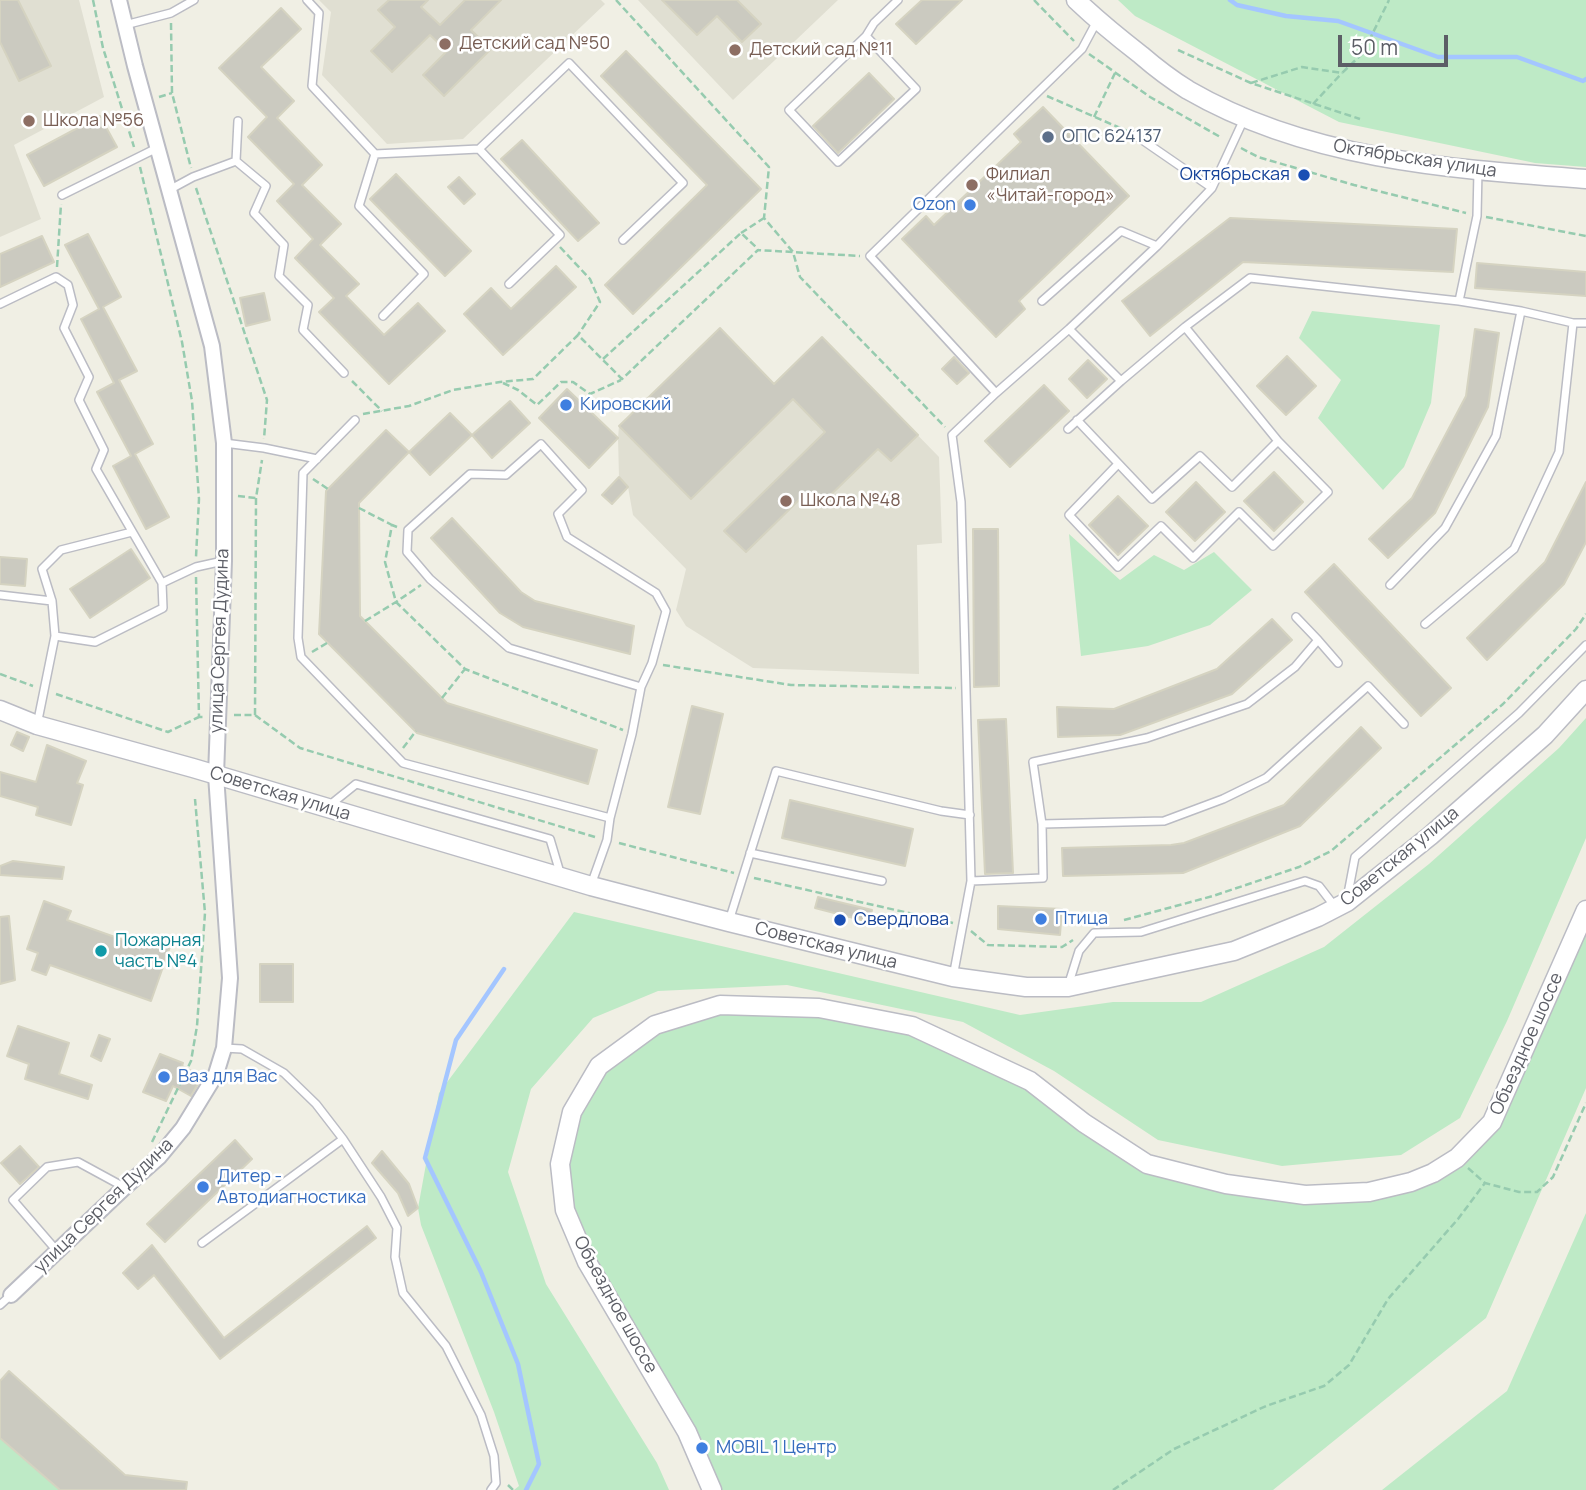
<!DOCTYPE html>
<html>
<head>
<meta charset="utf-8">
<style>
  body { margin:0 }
  #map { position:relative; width:1586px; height:1490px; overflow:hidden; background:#f0efe4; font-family:Manrope,sans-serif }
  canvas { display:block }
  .scale { position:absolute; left:1338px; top:35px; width:110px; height:32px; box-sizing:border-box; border:4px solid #5c5e66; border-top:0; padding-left:9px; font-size:21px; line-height:24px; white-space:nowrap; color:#5c5e66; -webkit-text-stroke:5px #fff; paint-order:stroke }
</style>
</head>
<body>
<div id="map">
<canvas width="1586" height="1490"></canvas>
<div class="scale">50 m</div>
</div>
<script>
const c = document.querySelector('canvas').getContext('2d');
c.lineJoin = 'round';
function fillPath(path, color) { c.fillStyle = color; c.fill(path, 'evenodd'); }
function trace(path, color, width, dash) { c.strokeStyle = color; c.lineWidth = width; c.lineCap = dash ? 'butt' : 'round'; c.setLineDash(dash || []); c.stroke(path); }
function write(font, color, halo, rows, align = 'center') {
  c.font = font + ' Manrope,sans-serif'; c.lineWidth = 5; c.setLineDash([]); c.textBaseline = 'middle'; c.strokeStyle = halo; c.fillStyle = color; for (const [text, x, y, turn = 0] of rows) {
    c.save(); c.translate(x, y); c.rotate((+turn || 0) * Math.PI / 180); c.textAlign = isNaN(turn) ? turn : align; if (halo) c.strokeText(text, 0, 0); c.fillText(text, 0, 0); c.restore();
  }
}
fillPath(new Path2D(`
  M0 0H79L104 97 14 145 41 219 0 237Z
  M319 0H601L605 4 463 139 387 144 322 75 331 12Z
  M638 0H838L733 100Z
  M720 328 774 383 822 337 939 457 942 543 917 545 919 674 753 668 686 626 676 610 686 569 633 515 628 487 619 477 618 438 619 426Z`), '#e0dfd2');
fillPath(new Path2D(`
  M1118 0H1586V167L1535 163 1339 122 1135 16Z
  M1312 311 1440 325 1431 403 1404 467 1383 490 1318 418 1341 380 1299 338Z
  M1069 534 1120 580 1154 555 1184 570 1214 552 1252 590 1210 625 1148 646 1081 656Z
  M1586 718V838L1507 1021 1460 1118 1401 1155 1282 1166 1158 1140 1054 1071 963 1022 787 985 658 991 593 1018 531 1089 508 1172 546 1284 657 1463 669 1490H514L519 1486 494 1412 421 1225 418 1208 439 1093 574 912 1020 1015 1113 1002H1201L1324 947 1429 864 1559 748Z
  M1586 929V1088L1486 1318 1273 1490H719L568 1208 566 1165 577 1116 600 1071 654 1032 721 1010 815 1013 904 1028 1025 1084 1145 1169 1303 1199 1426 1181 1496 1122Z
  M1586 1213V1490H1382L1507 1391Z
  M0 1418 100 1490H0Z`), '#beeac6');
trace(new Path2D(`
  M1230 0 1237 5 1286 16 1338 21 1438 57H1517L1583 81 1586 79
  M504 969 456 1040 425 1158 481 1272 518 1364 539 1464 526 1490`), '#a4c6ff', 4.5);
const building = new Path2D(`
  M0 0H18L51 66 19 81 0 42Z
  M389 0H428L421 7 440 25 465 0H501L471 30 491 49 444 96 423 75 447 51 430 35 392 72 371 51 395 27 378 10Z
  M662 0H737L761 24 742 42 717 16 697 35Z
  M922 0H962L916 44 896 24Z
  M281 8 301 29 261 67 294 101 277 118 322 165 302 185 341 224 320 245 359 284 346 296 384 335 418 303 445 331 389 384 319 312 334 298 295 258 313 239 277 201 294 184 248 137 267 117 219 68Z
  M626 51 761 189 633 314 605 285 707 185 601 76Z
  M869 73 894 99 838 153 813 126Z
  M1043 107 1129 196 1019 301 1025 309 996 337 902 239 926 216 934 225 1021 142 1014 134Z
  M100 116 117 147 44 186 27 155Z
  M522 140 599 223 578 241 501 159Z
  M396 174 471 251 445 276 370 199Z
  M459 177 475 194 464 204 448 187Z
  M1230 218 1457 229 1453 272 1243 262 1150 336 1122 301Z
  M88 234 121 297 103 307 137 371 119 380 153 444 135 454 169 517 146 529 113 466 131 456 97 392 114 383 81 319 99 309 65 245Z
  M42 236 54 262 0 287V254Z
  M1477 263 1586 272V296L1475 288Z
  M556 266 576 287 503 355 464 314 491 288 511 309Z
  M264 293 270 320 246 326 240 298Z
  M720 328 774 384 822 337 918 435 891 461 878 449 816 509 803 496 746 552 724 531 825 432 793 399 691 499 619 426Z
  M1475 329 1499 333 1488 407 1435 513 1388 558 1369 539 1412 498 1466 396Z
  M1287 356 1316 386 1286 415 1257 386Z
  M954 357 969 373 957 384 942 369Z
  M1088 360 1107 379 1087 398 1069 379Z
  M1044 385 1069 411 1010 467 985 441Z
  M567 389 618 438 589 468 539 418Z
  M510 401 530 423 492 458 472 435Z
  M450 413 472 435 430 475 409 452Z
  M386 430 409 452 359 503 360 616 447 703 597 750 588 784 417 733 319 634 326 491Z
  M1274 472 1303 502 1274 531 1244 501Z
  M619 477 628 487 612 504 602 495Z
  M1196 482 1225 512 1195 541 1166 512Z
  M1586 482V542L1564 584 1487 660 1467 638 1545 562Z
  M1118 496 1148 526 1118 555 1089 525Z
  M452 518 521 592 535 601 634 626 630 654 523 627 500 613 431 538Z
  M973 529H998L999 686 974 687Z
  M131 549 150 578 90 618 70 589Z
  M0 557 27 559 25 586 0 584Z
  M1334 564 1451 688 1421 716 1305 592Z
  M1272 619 1292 640 1232 694 1120 735 1058 737 1057 707 1114 709 1217 669Z
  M692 706 723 714 700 814 668 807Z
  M1006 719 1013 873 985 874 978 720Z
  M1361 727 1381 748 1300 826 1183 873 1063 876 1062 848 1171 845 1184 843 1284 805Z
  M17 732 29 737 23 751 11 745Z
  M47 745 86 761 77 783 83 785 71 825 36 815 38 807 0 796V772L36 782Z
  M790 800 913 829 905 866 782 838Z
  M13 861 64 867 62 879 0 875V866Z
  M818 897 872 910 869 922 815 908Z
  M44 901 71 911 67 920 143 947 146 938 170 947 151 1001 50 965 46 975 32 970 38 953 27 949Z
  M998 906 1062 909 1060 935 998 929Z
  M9 916 15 980 0 984V917Z
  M260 964H293V1002H260Z
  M18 1026 69 1043 59 1074 92 1085 88 1099 25 1079 29 1064 7 1056Z
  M99 1035 110 1039 101 1061 91 1056Z
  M160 1054 183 1063 182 1066 202 1077 191 1096 173 1086 166 1101 143 1092Z
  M235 1140 252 1159 165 1242 147 1224Z
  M20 1146 39 1167 20 1184 1 1163Z
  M382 1151 409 1184 418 1208 408 1216 398 1193 372 1163Z
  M367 1226 376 1238 220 1359 154 1275 138 1289 123 1273 152 1245 224 1338Z
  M9 1371 125 1475 187 1482 186 1490H60L0 1438V1381Z`);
fillPath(building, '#cbcac0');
trace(building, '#d5d3c1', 2);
const service = new Path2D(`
  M307 0 319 13 312 86 375 154 359 206 424 274 383 316
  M125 25 171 13 194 0
  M866 36 916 89 838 162 789 110 866 36 874 23 898 0
  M1135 135 1212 188
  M479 149 569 63 683 183 623 240
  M375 154 479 149 560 235 509 284
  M236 161 238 121
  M169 190 193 177 236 161 266 186 254 213 284 245 279 276 308 305 303 330 344 373
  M62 195 157 148
  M1042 301 1121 231 1157 246
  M1459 301 1477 216 1478 171
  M0 304 56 277 68 285 73 305 64 328 89 377 79 400 104 450 96 469 162 583 163 608 95 642 55 636
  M1185 327 1278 441
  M1121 381 1185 327 1250 278 1459 301 1521 311 1573 323H1586
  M996 393 870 256 1082 49 1097 21
  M355 420 303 473 298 638 301 657 403 763 610 818
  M1077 420 1152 499 1200 456 1232 487 1278 441 1328 492 1273 546 1239 512 1193 558 1161 526 1118 567 1069 515 1118 464
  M1068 429 1121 381 1069 329
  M224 443 264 448 317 459
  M162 583 196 567 223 561
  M1390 585 1445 528 1496 436 1521 311
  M0 595 52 601
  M1296 617 1318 640
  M1425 624 1514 549 1559 452 1573 323
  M37 725 55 636 52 601 42 569 61 550 132 532
  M330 805 356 784 550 839 561 876
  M1042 824 1164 821 1223 799 1266 778 1368 686 1404 724
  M750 853 882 881
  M971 881 1043 878 1042 824 1033 762 1147 738 1247 704 1295 667 1318 640 1338 663
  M591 885 607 840 610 818 632 734 641 687 652 663 666 611 656 593 567 537 558 514 582 490 541 444 506 475 470 474 408 530 407 552 430 579 509 648 641 687
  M1347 899 1355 857 1519 713 1586 645
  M729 921 776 771 941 811 970 815
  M953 977 971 881 961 502 952 435 996 393 1069 329 1157 246 1212 188 1244 119
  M1068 986 1079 951 1094 933 1141 932 1305 881 1319 886 1336 908
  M224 1048 242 1049 284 1073 316 1104 343 1139 381 1197 397 1228 395 1257 403 1293 446 1346 481 1415 494 1456 496 1483 491 1490
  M202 1243 343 1139
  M57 1251 13 1200 47 1167 78 1162 124 1187
  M0 1305 11 1295`);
const minor = new Path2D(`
  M11 1295 125 1187 159 1157 183 1128 216 1074 224 1048 230 978 216 775 224 561V443L212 346 135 66 119 0`);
const tertiary = new Path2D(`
  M1076 0C1097 20 1119 38 1141 55 1156 68 1172 80 1188 90 1309 160 1450 169 1586 179
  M0 710 37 725 193 768 591 886 729 922 953 977 1026 987H1068L1234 951 1318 917 1347 902 1430 836 1545 735 1586 690
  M712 1490 687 1432 587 1262 565 1210 560 1164 572 1112 599 1066 655 1025 720 1005 819 1008 912 1026 1030 1081 1084 1123 1147 1164 1226 1184 1305 1195 1369 1192 1411 1182 1433 1173 1457 1158 1492 1122 1586 910`);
trace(service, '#bbbcc4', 10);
trace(minor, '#bbbcc4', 18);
trace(tertiary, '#bbbcc4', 21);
trace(new Path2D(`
  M93 0 103 48 134 147
  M616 0 769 167 764 218 793 252 800 277 945 427
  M1034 0 1074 41
  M171 23 172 93 191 168
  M1178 50 1251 83 1360 119
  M1089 54 1150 97 1222 138
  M1251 83 1302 67 1342 73 1363 53 1389 0
  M1047 96 1127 131
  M159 97 172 93
  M1313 104 1342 73
  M1094 117 1115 73
  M1241 148 1258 157 1354 185 1466 213
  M140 167 182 342 192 401 199 499 196 557
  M196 188 267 400 264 439
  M1486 217 1586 236
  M741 233 764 218
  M560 247 590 279 600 302 578 335
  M57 267 61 204
  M603 359 741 233 758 249
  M352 381 382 411
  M503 383 518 390 537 405 561 382H573L590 394 621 380
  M363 414 409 406 453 390 500 382 533 379 578 335 622 379 758 250 860 256
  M313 479 328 489
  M238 496 256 498
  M359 508 392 525
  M397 527 392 525 385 562 396 602 465 669 623 730
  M196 577 199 717H203
  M365 621 396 602 421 585
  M312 652 327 643
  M663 665 791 685 956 688
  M0 674 33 686
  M56 694 168 732 199 717
  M442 698 465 669
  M234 715H255L300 748 595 837
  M255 715 256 498 262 460
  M403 748 416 731
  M619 843 734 873
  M754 878 953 923
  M1124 920 1213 896 1299 867 1331 851 1503 704 1576 629 1586 614
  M971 931 988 945 1062 947 1073 940
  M152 1142 191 1061 197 1026 205 913 195 799
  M1468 1168 1485 1183 1519 1192H1537L1553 1177 1586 1103
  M508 1485 513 1490
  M1113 1490 1174 1449 1266 1406 1324 1386 1349 1365 1388 1299 1458 1219 1485 1183`), '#96cbaf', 2.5, [7, 3.5]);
trace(service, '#fff', 7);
trace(minor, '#fff', 14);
trace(tertiary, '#fff', 18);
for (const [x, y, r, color] of [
  [445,44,7,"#8d6e63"],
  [735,50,7,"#8d6e63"],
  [29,121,7,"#8d6e63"],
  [1048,137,7,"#5c6f8a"],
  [1304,175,7,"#1a4fb4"],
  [972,185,7,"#8d6e63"],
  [970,205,7,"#3f7fe0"],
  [566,405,7,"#3f7fe0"],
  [786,501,7,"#8d6e63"],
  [1041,919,7,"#3f7fe0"],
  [840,920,7,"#1a4fb4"],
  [101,951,7,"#0f9aa8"],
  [164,1077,7,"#3f7fe0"],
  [203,1187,7,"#3f7fe0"],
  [702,1448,7,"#3f7fe0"]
]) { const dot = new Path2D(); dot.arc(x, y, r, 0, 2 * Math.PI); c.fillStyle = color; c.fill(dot); trace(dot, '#fff', 2.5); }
write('18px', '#785e54', '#fff', [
  ["Детский сад №50",459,44],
  ["Детский сад №11",749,50],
  ["Школа №56",43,121],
  ["Филиал",986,175],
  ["«Читай-город»",986,196],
  ["Школа №48",800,501]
], 'left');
write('18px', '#4e5e75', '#fff', [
  ["ОПС 624137",1062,137]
], 'left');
write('18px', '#5c5e66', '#fff', [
  ["Октябрьская улица",1415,159,9],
  ["улица Сергея Дудина",220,641,-88],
  ["Советская улица",280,794,17],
  ["Советская улица",1400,857,-39],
  ["Советская улица",826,946,14],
  ["Объездное шоссе",1527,1044,-66],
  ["улица Сергея Дудина",104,1206,-44],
  ["Объездное шоссе",615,1305,61]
]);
write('18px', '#164399', '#fff', [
  ["Октябрьская",1290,175],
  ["Свердлова",854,920,"left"]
], 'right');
write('18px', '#366cbe', '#fff', [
  ["Ozon",956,205,"right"],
  ["Кировский",580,405],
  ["Птица",1055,919],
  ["Ваз для Вас",178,1077],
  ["Дитер -",217,1177],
  ["Автодиагностика",217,1198],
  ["MOBIL 1 Центр",716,1448]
], 'left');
write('18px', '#0d838f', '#fff', [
  ["Пожарная",115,941],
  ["часть №4",115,962]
], 'left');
</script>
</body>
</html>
